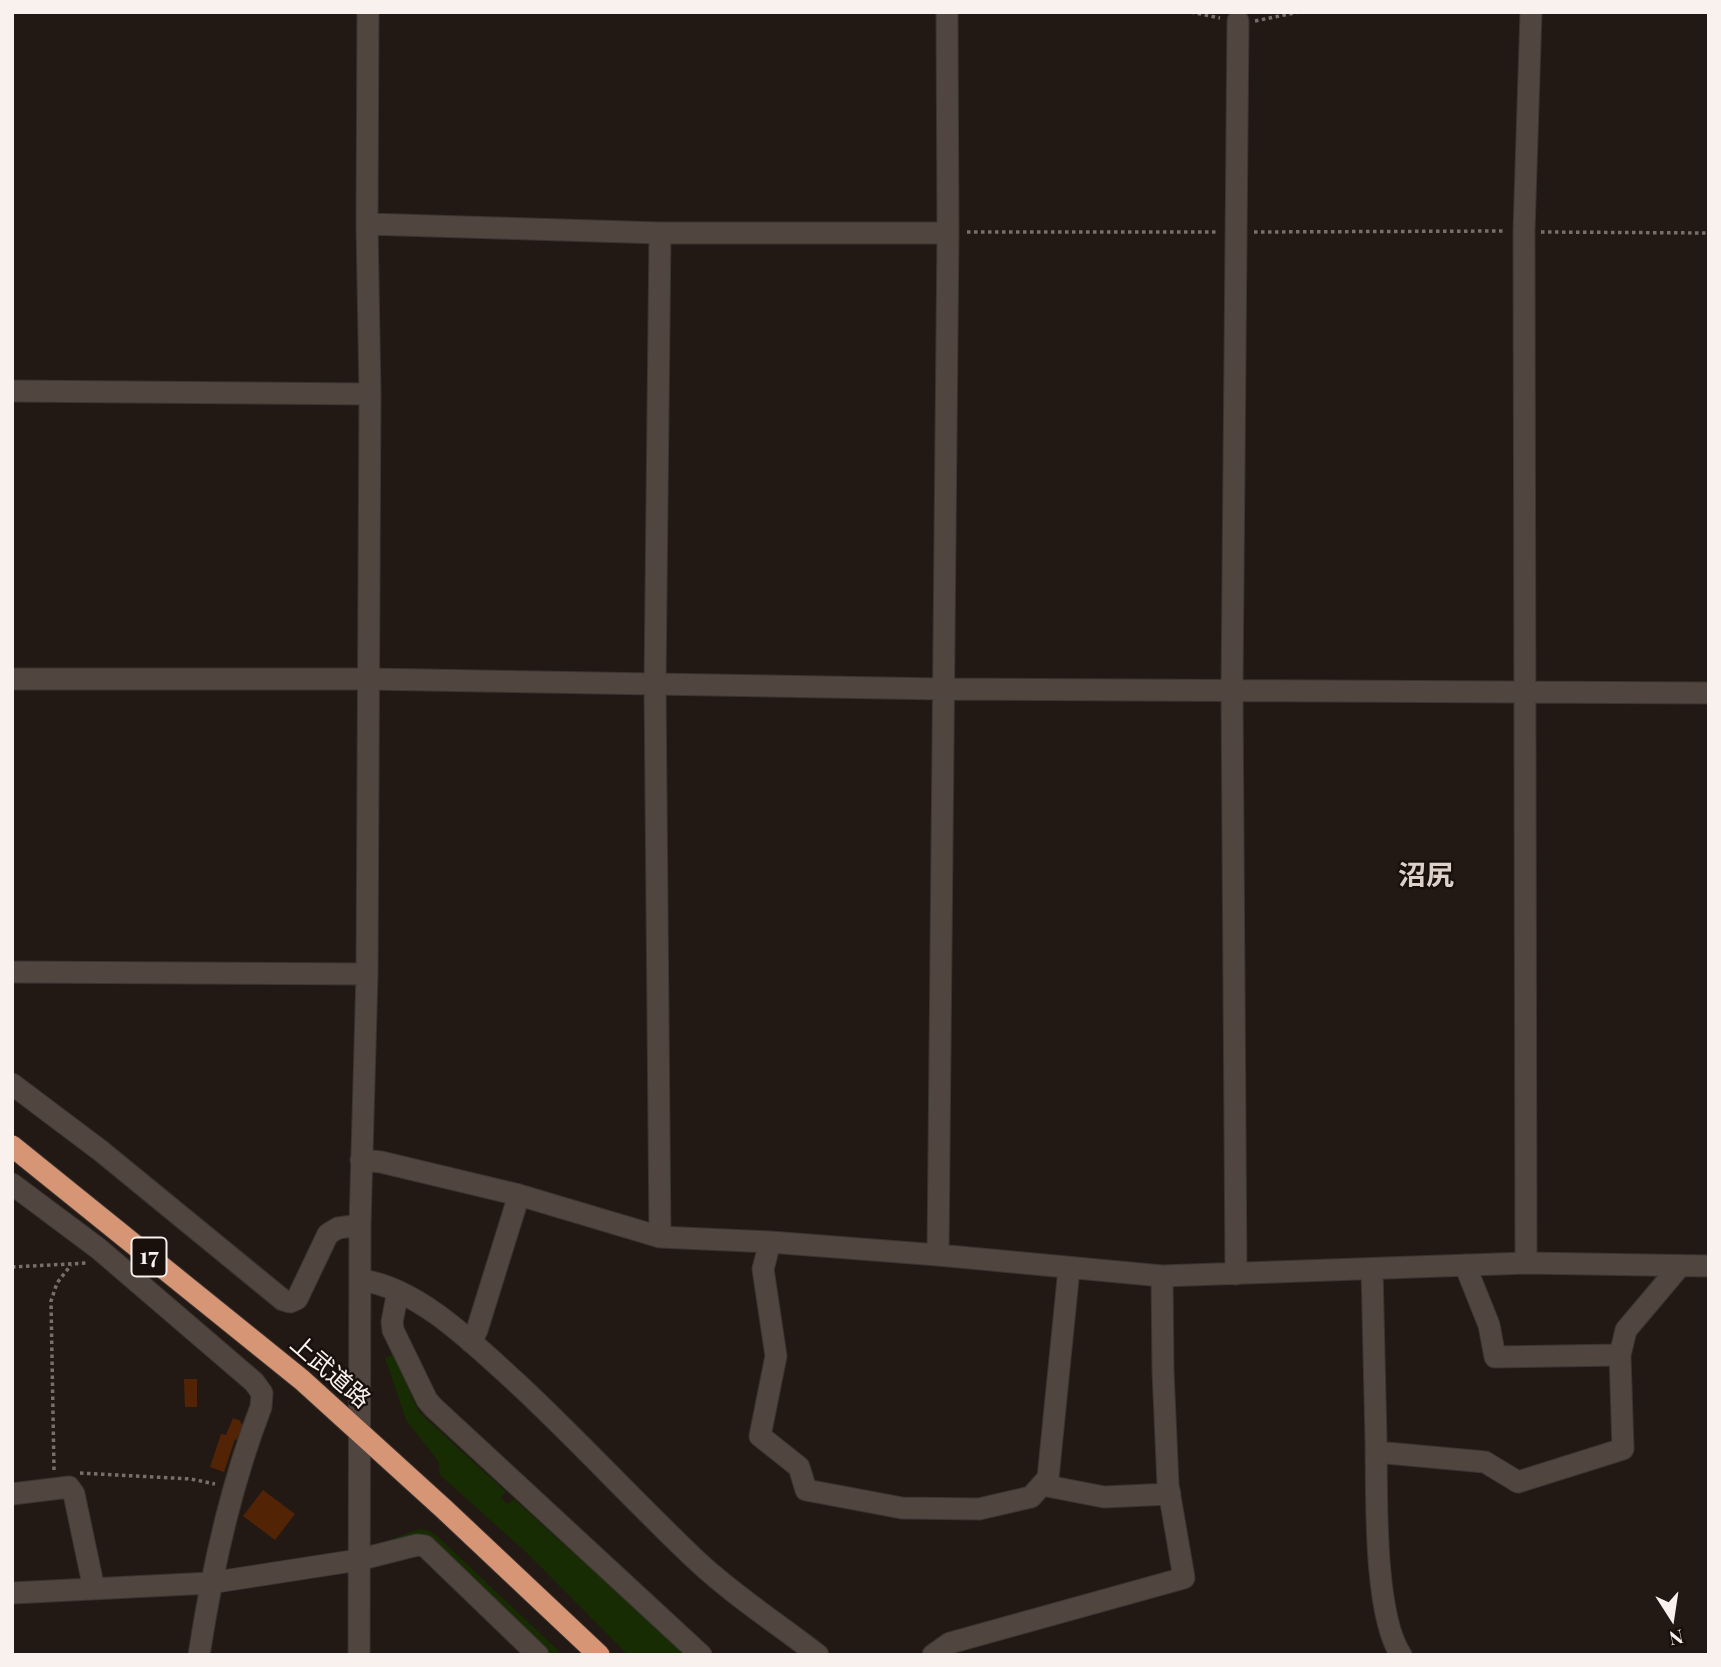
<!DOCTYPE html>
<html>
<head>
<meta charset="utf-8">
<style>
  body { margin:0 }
  #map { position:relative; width:1721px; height:1667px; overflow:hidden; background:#221914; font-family:"Playfair Display",serif }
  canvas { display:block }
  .frame { position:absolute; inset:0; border:14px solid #f8f1ed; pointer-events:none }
  .north { position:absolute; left:1637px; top:1583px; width:70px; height:70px; -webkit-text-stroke:5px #19100b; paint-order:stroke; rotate:168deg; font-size:19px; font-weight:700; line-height:28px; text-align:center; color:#f8f1ed }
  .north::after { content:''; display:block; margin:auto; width:24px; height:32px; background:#f8f1ed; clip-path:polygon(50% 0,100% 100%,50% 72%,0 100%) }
</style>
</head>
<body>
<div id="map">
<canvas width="1721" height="1667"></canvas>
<div class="frame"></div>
<div class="north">N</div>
</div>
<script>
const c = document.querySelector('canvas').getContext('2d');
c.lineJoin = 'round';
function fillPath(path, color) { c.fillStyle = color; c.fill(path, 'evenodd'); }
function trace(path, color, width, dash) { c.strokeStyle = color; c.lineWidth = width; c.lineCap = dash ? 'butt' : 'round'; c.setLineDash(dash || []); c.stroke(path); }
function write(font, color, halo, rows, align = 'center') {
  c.font = font + ' "Playfair Display","Noto Sans JP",serif'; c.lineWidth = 5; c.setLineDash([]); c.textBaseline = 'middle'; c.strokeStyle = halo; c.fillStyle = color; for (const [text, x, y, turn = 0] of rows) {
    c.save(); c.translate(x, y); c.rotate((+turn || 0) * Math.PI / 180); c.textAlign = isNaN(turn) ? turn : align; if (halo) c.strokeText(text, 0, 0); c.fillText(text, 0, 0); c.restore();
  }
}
fillPath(new Path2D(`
  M393 1355 419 1412 506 1492 501 1497 507 1504 514 1499 686 1655H628L527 1553 440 1475 438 1461 406 1420 385 1358Z
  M419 1529 427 1530 436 1535 563 1655H548L431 1541 388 1544 397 1537Z`), '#172c02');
fillPath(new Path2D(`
  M184 1379H197V1407H185Z
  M233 1418 241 1421 240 1423 243 1424 237 1440 235 1439 224 1472 210 1467 221 1434 226 1435Z
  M263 1490 295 1514 275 1540 243 1516Z`), '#522405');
const minor = new Path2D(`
  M367 224 660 233H948
  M660 233 655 684 660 1237
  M12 391 370 394
  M12 679H367L942 689 1709 693
  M12 972 367 974
  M12 1084 101 1151 283 1300 290 1302 297 1299 328 1234 338 1228 360 1225
  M361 1160 381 1162 519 1195 660 1237 770 1242 938 1255 1162 1276 1526 1263 1709 1266
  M12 1184 99 1249 254 1382 262 1393 261 1407C230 1487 212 1570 199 1655
  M770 1242 763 1269 776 1356 760 1436 799 1467 806 1490 902 1508 979 1509 1031 1497 1048 1478 1069 1269
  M938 1255 948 233 947 12
  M1526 1263 1524 231 1531 12
  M1465 1265 1489 1325 1495 1357 1620 1355
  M1372 1269C1373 1326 1375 1383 1376 1440 1377 1492 1373 1613 1401 1655
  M1236 1274 1232 690 1238 21
  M361 1280C419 1288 475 1345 518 1384 579 1441 635 1502 696 1560 732 1594 778 1624 818 1655
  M398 1291 392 1322 393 1330 427 1400 433 1407 701 1655
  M471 1342 477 1330 519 1195
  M1376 1452 1485 1462 1518 1482 1623 1449 1620 1355 1626 1330 1680 1266
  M1042 1485 1104 1497 1170 1494
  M12 1494 69 1487 74 1494 94 1589
  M12 1593 210 1583 358 1560 417 1545 425 1546 538 1655
  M359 1655 360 1225 367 974 370 394 367 224 368 12
  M933 1655 950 1643 1184 1578 1168 1485 1163 1371 1162 1276`);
const highway = new Path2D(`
  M12 1146 302 1380 444 1509 599 1655`);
trace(minor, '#3a3431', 23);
trace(highway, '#3a3431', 23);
trace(new Path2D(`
  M1191 12 1220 18
  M1255 21 1299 12
  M967 232H1219
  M1254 232 1506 231
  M1541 232 1709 233
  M12 1267 87 1263
  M54 1470 51 1301 57 1283 71 1265
  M80 1473 191 1479 215 1484`), '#786f6b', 3.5, [3.5, 3.5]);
trace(minor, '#50453f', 21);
trace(highway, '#d69575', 21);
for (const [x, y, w] of [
  [149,1257,35]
]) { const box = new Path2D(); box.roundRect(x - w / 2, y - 19.5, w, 39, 5); c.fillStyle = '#19100b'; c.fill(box); trace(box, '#f8f1ed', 2); }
write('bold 23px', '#f8f1ed', null, [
  ["17",149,1257]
]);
write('24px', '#f8f1ed', '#19100b', [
  ["上武道路",330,1372,41]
]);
write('bold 28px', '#ddd0c9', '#19100b', [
  ["沼尻",1426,876]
]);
</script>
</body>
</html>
